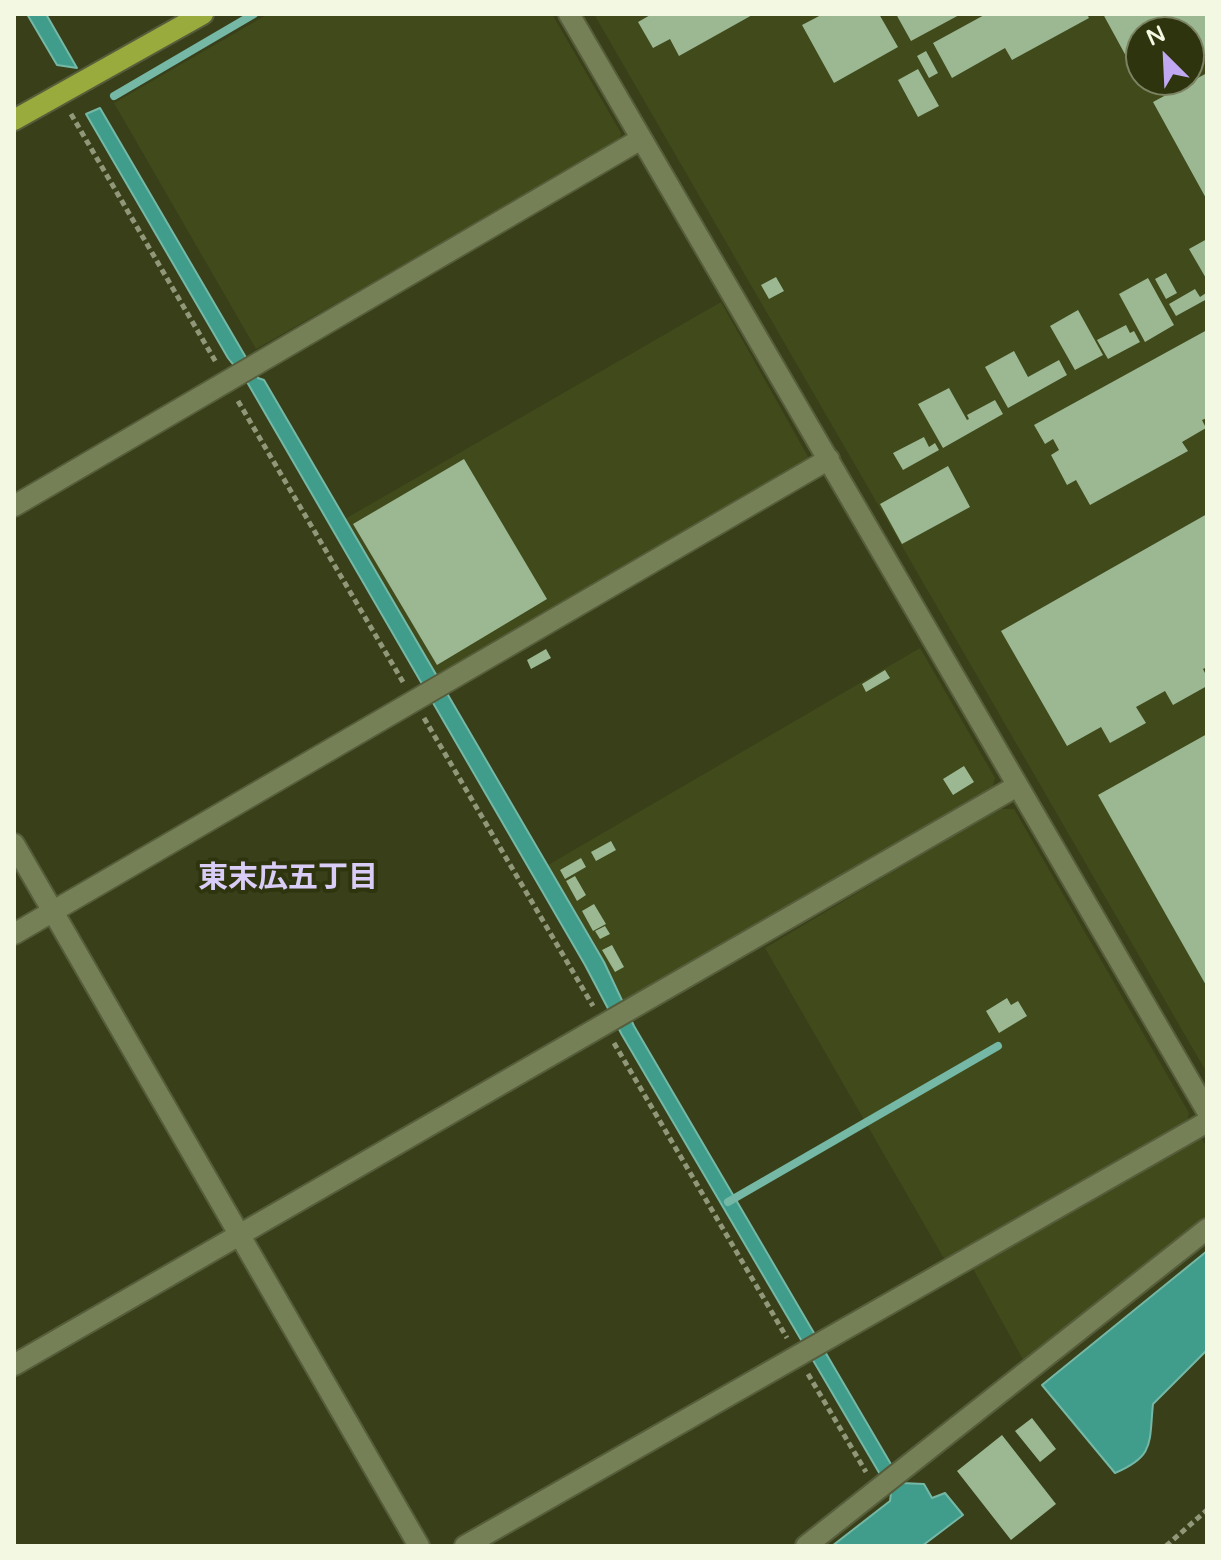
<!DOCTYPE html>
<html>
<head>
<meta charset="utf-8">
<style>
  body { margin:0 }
  #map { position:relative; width:1221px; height:1560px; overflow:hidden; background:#383f19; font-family:"Varela Round",sans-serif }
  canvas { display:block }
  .frame { position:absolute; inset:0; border:16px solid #f2f8e2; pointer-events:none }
  .north { position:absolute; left:1125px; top:16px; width:80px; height:80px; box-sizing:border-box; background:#2e350e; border:2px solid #7c8363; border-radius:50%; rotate:336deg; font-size:22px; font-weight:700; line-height:32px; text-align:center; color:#f2f8e2 }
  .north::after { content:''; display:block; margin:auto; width:28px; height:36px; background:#c1a8f3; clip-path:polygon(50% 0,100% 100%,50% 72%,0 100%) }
</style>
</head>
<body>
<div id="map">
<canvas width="1221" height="1560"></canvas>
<div class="frame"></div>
<div class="north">N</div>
</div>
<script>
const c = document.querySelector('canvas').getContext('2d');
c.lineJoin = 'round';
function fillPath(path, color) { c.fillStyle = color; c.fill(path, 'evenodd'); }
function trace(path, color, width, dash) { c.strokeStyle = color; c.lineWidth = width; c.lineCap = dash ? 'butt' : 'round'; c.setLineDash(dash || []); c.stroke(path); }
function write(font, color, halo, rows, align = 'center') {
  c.font = font + ' "Varela Round","Noto Sans JP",sans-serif'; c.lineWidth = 8; c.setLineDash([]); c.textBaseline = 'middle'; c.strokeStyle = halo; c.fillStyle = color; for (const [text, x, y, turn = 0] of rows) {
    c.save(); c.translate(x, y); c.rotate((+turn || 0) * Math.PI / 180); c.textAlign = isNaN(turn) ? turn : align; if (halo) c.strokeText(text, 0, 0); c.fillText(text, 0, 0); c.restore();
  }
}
fillPath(new Path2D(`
  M268 14H552L621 133 619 142 256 349 114 103Z
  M594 14H1207V1073ZM1141 32H1189V80H1141Z
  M721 302 811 462 438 678 345 519Z
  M920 648 995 778 992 789 624 1003 604 962 548 865Z
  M998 809H1014L1189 1113 1186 1124 946 1262 765 948Z
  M1201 1138 1207 1147V1219L1025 1363 972 1267Z`), '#414a1b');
const water = new Path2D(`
  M27 14H46L77 68 57 65Z
  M100 108 258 378 264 380 604 962 634 1026 902 1483 924 1484 932 1498 945 1493 963 1515 922 1546H832L890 1501 891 1493 622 1035 585 965 247 382 228 358 86 114Z
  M1207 1251V1350L1153 1404C1149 1443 1155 1456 1115 1473L1042 1385Z`);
fillPath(water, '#409d8c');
trace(water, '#75b8a6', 2);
trace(new Path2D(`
  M114 96 254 14
  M728 1202 998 1046`), '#75b8a6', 8);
fillPath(new Path2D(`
  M652 14H754L679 56 670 39 653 48 638 22Z
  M823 14H879L898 47 834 83 802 25Z
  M896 14H961L911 41Z
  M986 14H1087L1089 18 1012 60 1005 48 952 78 933 43Z
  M1103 14H1207V54L1189 64V32H1141V80H1160L1144 89Z
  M926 51 938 73 929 78 917 56Z
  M918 69 939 106 918 117 898 80Z
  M1207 73V200L1153 102Z
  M1207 239V280L1189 249Z
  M1166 273 1177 293 1166 299 1155 279Z
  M776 277 784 291 769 299 761 285Z
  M1148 278 1174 325 1145 342 1119 294Z
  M1195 289 1200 297 1206 293 1207 299 1176 316 1169 304Z
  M1078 310 1103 355 1075 370 1050 326Z
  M1126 325 1130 333 1134 331 1140 342 1108 359 1097 340Z
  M1207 330V418L1202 420 1206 428 1182 442 1188 451 1090 505 1076 480 1067 485 1051 455 1059 450 1053 439 1045 444 1034 425Z
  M1014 351 1028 377 1059 360 1067 375 1008 408 985 367Z
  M949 388 967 420 969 419 967 415 995 400 1003 414 943 448 918 404Z
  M924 437 929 447 935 443 939 450 903 470 893 453Z
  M464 459 547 599 437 665 353 524Z
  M948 466 970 507 902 544 880 504Z
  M1207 514V667L1203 669 1207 677V686L1173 705 1165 691 1136 707 1146 723 1110 743 1101 727 1067 746 1001 631Z
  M546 649 551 658 531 669 527 660Z
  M885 670 890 678 866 692 862 684Z
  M1207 734V987L1098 795Z
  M964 766 974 782 953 795 943 779Z
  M611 841 616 850 596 861 591 852Z
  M581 858 586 867 565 879 560 870Z
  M575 876 586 895 577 901 566 881Z
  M594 904 606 924 593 931 582 911Z
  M605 926 610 934 600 939 595 931Z
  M612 945 624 967 615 972 602 950Z
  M1007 998 1011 1005 1018 1001 1027 1016 999 1033 986 1011Z
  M1032 1418 1056 1449 1040 1462 1015 1431Z
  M1002 1435 1056 1504 1011 1540 957 1471Z`), '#9bb893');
const minor = new Path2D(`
  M569 14 1207 1111
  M14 506 641 139
  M14 844 419 1546
  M14 934 829 459
  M14 1365 1017 786
  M465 1546 1207 1122
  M806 1546 1207 1229`);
const major = new Path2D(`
  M14 120 203 14`);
trace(minor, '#565d3b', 24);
trace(major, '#565d3b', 24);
trace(new Path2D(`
  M71 114 217 364
  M238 401 403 682
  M424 718 593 1006
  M614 1043 787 1338
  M808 1374 866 1472
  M1166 1546 1207 1510`), '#919879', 5, [6, 4]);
trace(minor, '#768057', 20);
trace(major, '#98ab3c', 20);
write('bold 30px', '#d9ccf7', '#2e350e', [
  ["東末広五丁目",288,879]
]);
</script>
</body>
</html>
